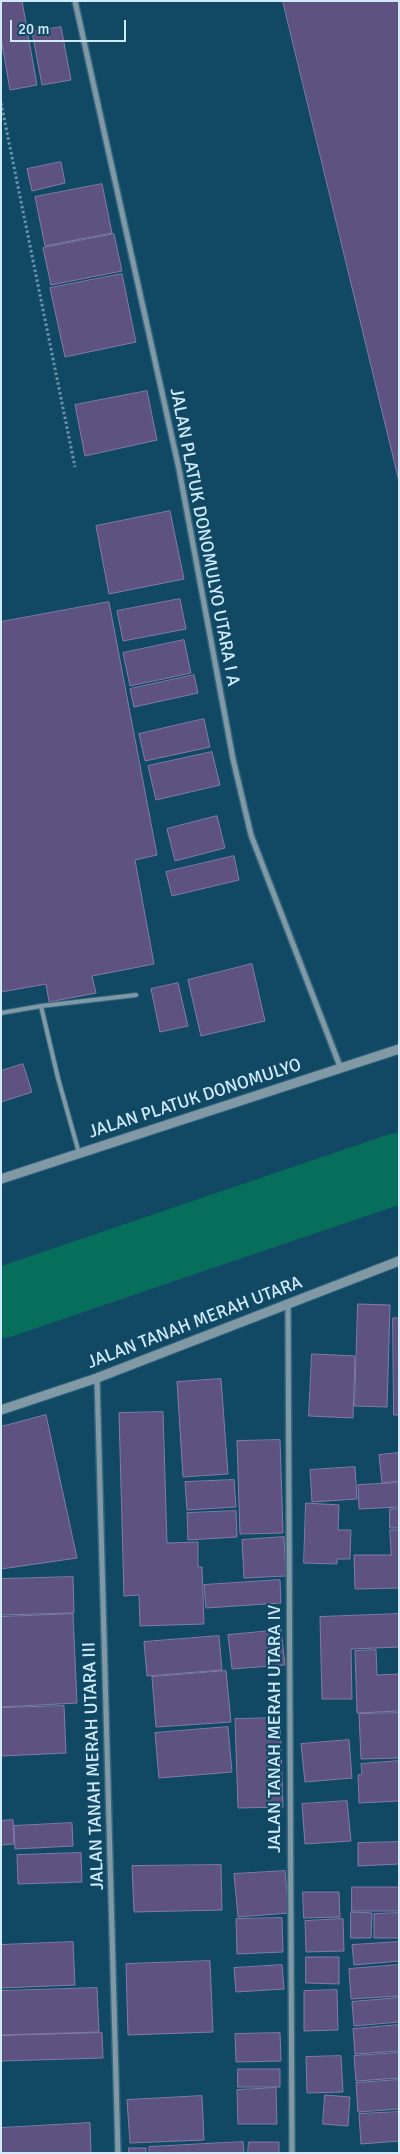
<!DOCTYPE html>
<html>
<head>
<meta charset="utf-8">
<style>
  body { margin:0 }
  #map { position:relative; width:400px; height:2154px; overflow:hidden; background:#114964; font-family:Signika,sans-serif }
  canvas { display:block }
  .frame { position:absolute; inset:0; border:2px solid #cfeafa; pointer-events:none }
  .scale { position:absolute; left:10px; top:20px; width:116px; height:22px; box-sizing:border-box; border:2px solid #cfeafa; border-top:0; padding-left:6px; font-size:15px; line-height:18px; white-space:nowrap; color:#cfeafa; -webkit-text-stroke:4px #114964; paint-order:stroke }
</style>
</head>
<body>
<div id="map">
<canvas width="400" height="2154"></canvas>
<div class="frame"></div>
<div class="scale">20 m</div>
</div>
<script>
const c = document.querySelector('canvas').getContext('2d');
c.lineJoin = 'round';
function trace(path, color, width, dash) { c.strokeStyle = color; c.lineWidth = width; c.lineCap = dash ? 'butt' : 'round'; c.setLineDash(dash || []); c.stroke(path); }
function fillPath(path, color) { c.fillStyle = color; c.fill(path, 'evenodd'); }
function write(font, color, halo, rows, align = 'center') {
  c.font = font + ' Signika,sans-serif'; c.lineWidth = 4.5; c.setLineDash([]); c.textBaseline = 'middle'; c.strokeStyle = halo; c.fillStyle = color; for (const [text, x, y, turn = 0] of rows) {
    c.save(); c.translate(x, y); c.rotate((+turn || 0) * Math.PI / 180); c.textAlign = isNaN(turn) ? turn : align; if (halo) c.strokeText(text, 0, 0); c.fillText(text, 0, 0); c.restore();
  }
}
trace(new Path2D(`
  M1 1303 399 1168`), '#076e5b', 70);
const building = new Path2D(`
  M1 1H22L37 85 10 90 1 38Z
  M283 1H399V481Z
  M61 27 71 80 42 85 32 32Z
  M61 162 65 183 32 191 27 169Z
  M102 184 112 233 45 246 35 197Z
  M114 234 122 271 51 285 43 248Z
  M122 274 136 342 65 357 50 288Z
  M147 391 157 440 85 456 75 405Z
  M170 511 184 579 109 594 96 526Z
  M180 599 186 629 123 641 117 611Z
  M109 602 157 855 135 860 154 964 92 976 96 993 49 1002 46 984 1 992V622Z
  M184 640 191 673 130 686 123 653Z
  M194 675 198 693 134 707 130 689Z
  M204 719 210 747 145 761 139 734Z
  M212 752 220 785 156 800 148 766Z
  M217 816 225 848 175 861 167 829Z
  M234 856 239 880 172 896 166 872Z
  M252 964 265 1021 201 1036 188 980Z
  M178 983 188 1026 160 1032 151 989Z
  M23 1064 32 1092 1 1102V1071Z
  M358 1304 390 1305 387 1407 355 1406Z
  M393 1318H399V1415H394Z
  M312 1354 355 1356 353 1418 309 1416Z
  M221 1379 228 1474 183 1477 177 1382Z
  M163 1412 167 1543 198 1542V1567H202L204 1624 140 1626 139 1595 124 1596 119 1413Z
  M46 1415 77 1558 1 1569V1427Z
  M280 1440 283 1533 240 1534 237 1441Z
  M399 1453V1481L382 1483 379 1455Z
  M355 1467 357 1499 312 1502 310 1470Z
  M234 1480 236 1507 187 1510 185 1482Z
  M399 1483V1507L359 1509 358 1485Z
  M306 1503 339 1505 338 1530H351L350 1559H337V1564L304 1563Z
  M390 1509H399V1528H390Z
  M236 1511 237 1537 188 1540 187 1513Z
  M390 1530H399V1588L355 1589 354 1555H391Z
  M284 1537 286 1576 244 1578 242 1540Z
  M73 1577 74 1613 1 1615V1579Z
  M280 1580 281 1603 206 1608 204 1585Z
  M73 1614 77 1703 1 1707V1617Z
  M399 1614V1647L351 1649 352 1699H322L320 1617Z
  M281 1630 285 1665 232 1669 228 1635Z
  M219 1636 222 1670 147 1676 144 1642Z
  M376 1650 377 1675 399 1674V1711L357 1713 355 1651Z
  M226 1671 231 1722 156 1727 152 1677Z
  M64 1706 66 1753 1 1756V1708Z
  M399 1713V1758L361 1759 359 1714Z
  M280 1718 283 1807 238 1808 235 1719Z
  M228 1727 232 1772 159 1778 155 1733Z
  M349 1740 352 1778 305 1782 301 1744Z
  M399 1761V1801L359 1803 358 1775 362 1774 361 1764Z
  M347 1801 351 1841 305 1844 302 1804Z
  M13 1820 14 1844 1 1845V1821Z
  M72 1823 73 1846 15 1849 14 1826Z
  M399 1842V1864L358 1866V1843Z
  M81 1853 82 1882 18 1884 17 1855Z
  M221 1865 222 1910 134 1912 132 1866Z
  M285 1871 289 1913 238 1917 234 1874Z
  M352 1887H399V1911H352Z
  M303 1892H339L340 1917 304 1918Z
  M351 1912 372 1913 371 1938H351Z
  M399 1913V1938H374V1914Z
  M282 1918 283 1952 237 1954 236 1919Z
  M343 1919 344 1951 306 1952 305 1921Z
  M73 1942 75 1985 1 1988V1945Z
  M399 1942V1961L354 1965 352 1945Z
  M306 1957H339V1984L306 1983Z
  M210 1961 213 2032 128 2035 126 1964Z
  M282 1965 284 1989 236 1992 234 1968Z
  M399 1965V1996L351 1999 349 1969Z
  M97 1988 99 2032 1 2035V1991Z
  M337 1990 338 2030 304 2031V1991Z
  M399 1998V2022L354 2026 352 2002Z
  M399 2025V2051L355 2054 353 2029Z
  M102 2033 103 2058 1 2061V2036Z
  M280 2033 281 2061 236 2062 235 2034Z
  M399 2053V2078L356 2081 354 2056Z
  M341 2056 343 2092 307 2093 306 2057Z
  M238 2069H280V2087H238Z
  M399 2080V2109L358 2112 356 2083Z
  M276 2088 277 2124H238L237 2090Z
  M325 2095 350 2097 348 2126 323 2124Z
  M202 2096 204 2140 130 2143 127 2100Z
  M399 2112V2141L361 2144 359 2114Z
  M90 2123 91 2153H1V2128Z
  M243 2142 244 2153H149V2147Z
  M249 2142H279V2153H248Z
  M129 2148H146V2153H129Z`);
fillPath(building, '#5e5380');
trace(building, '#847aa9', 1);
const service = new Path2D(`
  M41 1006 136 995
  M1 1013 41 1006 58 1078 79 1153`);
const minor = new Path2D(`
  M75 1 179 469 233 759 251 835 341 1069
  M288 1304 292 2153
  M97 1378 118 2153`);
const tertiary = new Path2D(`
  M1 1179 399 1049
  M1 1410 97 1378 399 1261`);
trace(service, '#33667f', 6);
trace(minor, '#33667f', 8);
trace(tertiary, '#33667f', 11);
trace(new Path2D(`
  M1 103 75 467`), '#6994aa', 3, [2.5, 2.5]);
trace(service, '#8198a5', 4);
trace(minor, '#8198a5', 5);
trace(tertiary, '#8198a5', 9);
write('18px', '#cfeafa', '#114964', [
  ["JALAN PLATUK DONOMULYO UTARA I A",204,537,79],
  ["JALAN PLATUK DONOMULYO",195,1099,-18],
  ["JALAN TANAH MERAH UTARA",195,1323,-21],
  ["JALAN TANAH MERAH UTARA IV",275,1729,-90],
  ["JALAN TANAH MERAH UTARA III",94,1766,-92]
]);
</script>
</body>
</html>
